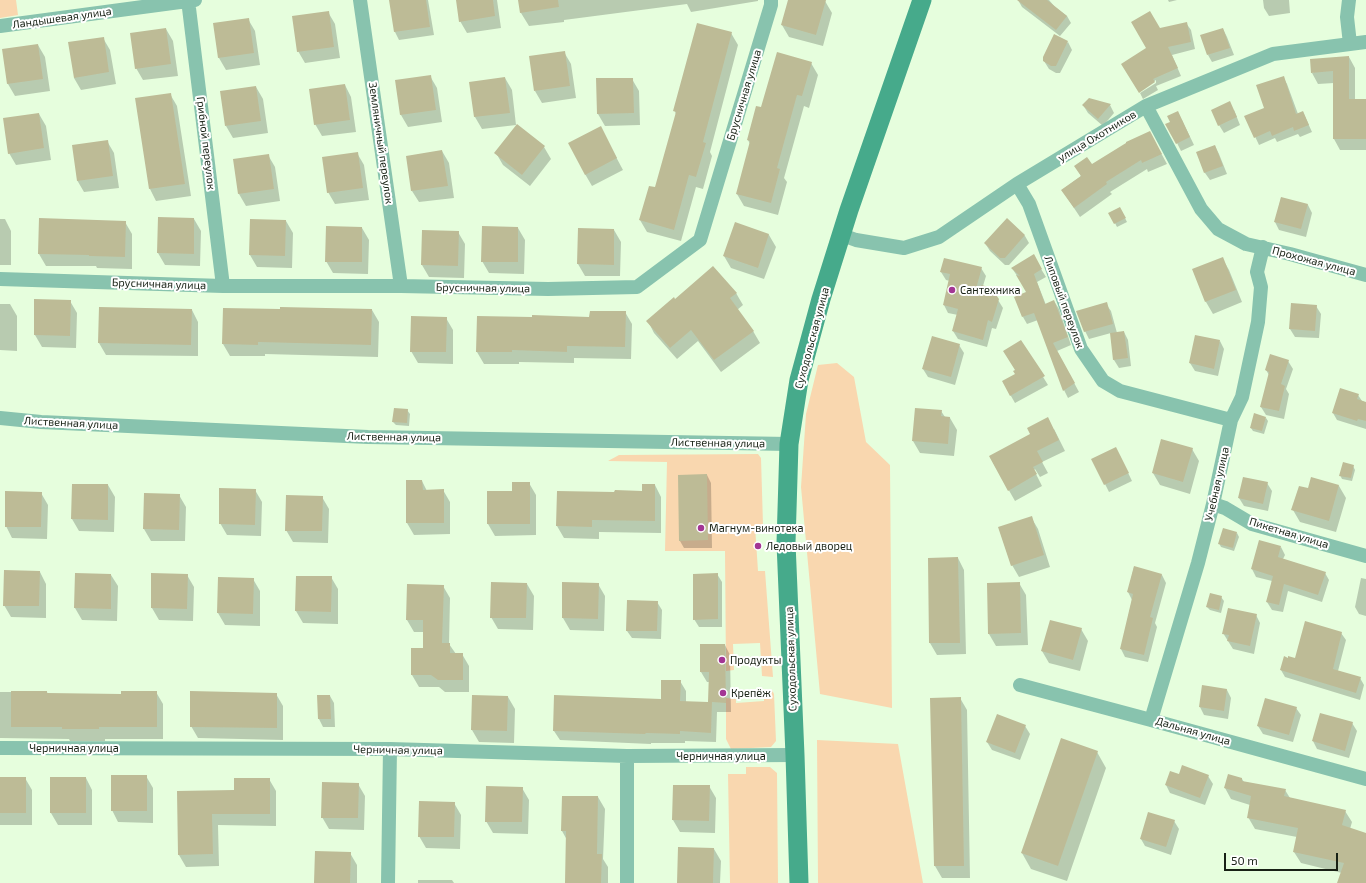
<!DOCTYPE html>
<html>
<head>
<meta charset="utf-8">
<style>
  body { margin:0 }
  #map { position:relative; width:1366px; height:883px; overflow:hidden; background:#e6fedd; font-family:"Exo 2",sans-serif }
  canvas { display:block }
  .scale { position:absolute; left:1224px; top:853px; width:114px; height:18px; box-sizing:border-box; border:2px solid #182115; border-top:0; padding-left:5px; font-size:12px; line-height:14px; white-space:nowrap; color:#182115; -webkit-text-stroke:3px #fff; paint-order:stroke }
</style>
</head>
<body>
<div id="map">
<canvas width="1366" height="883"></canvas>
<div class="scale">50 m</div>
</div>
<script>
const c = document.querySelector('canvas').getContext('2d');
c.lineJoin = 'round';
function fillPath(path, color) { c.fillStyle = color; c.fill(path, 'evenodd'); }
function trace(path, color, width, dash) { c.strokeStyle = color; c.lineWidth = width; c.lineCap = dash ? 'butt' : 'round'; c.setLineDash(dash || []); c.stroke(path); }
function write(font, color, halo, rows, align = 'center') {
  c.font = font + ' "Exo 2",sans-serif'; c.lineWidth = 4; c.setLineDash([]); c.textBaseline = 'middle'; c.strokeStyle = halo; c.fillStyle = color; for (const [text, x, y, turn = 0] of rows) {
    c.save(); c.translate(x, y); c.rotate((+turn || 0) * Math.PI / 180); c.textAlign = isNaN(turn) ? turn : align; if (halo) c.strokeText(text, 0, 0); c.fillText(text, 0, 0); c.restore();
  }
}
fillPath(new Path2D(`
  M0 0H16L18 15 0 18Z
  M837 363 854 377 866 442 890 465 892 708 820 694 801 487 806 414 818 365Z
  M758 454 761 458 763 525 755 526 758 571H765L773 677 762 676 760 643 733 644 734 670 726 671 725 551H665L667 462 608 461 619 455Z
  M772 690 774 694 776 741 771 747 731 749 726 739V698L736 699V703L764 701V691Z
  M817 740 898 744 923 883H818Z
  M746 767H770L777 773 778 883H730L728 774H746Z`), '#f9d7af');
fillPath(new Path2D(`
  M390 0H428L434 35 399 40 395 32Z
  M457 0H497L501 28 467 33 460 21Z
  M519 0H758V1L691 12 687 4 564 20V22L529 26 521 13Z
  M789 0 825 1 832 13 823 46 789 37 782 25Z
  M1018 0H1049L1055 7 1067 16 1071 23 1060 36 1022 7Z
  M1168 0H1177L1169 2Z
  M1263 0H1289L1290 13 1269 16 1264 8Z
  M328 12 335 24 340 58 305 63 298 51Z
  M248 19 255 31 260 65 226 70 219 58 214 24Z
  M1186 23 1191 30 1195 49 1172 55 1181 76 1156 86 1158 90 1143 99 1140 93 1156 83V80L1139 92 1147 48 1159 29Z
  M166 29 173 41 178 76 143 80 136 68Z
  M1223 29 1227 37 1234 55 1212 62 1208 55Z
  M731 33 738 45 710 152 712 156 703 189 696 187 681 241 647 232 640 220 656 189 676 115 675 111Z
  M103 38 110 50 116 84 81 90 74 78Z
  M1068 42 1072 50 1060 73H1056L1049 69 1044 61Z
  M38 45 45 57 50 91 15 96 8 84 3 50Z
  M564 52 571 64 576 98 542 103 535 91Z
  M1349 57 1355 68V100H1366V150H1340L1334 139V83L1318 84 1312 73Z
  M811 63 818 75 809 108 804 106 784 178 787 182 778 215 744 206 737 194 750 144 748 140 762 109Z
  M430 76 437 88 442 122 408 127 401 115 396 81Z
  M1283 77 1287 84 1298 114 1303 112 1312 132 1300 137 1298 134 1277 142 1275 138 1259 145 1246 117 1265 109Z
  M505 78 512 90 516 125 482 129 475 117 470 83Z
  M632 79 639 91 640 125 605 126 598 114Z
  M345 85 351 97 356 132 322 136 315 124Z
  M256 87 263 99 268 133 233 138 226 126Z
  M170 94 177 106 191 196 156 201 150 189Z
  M1089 99 1110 105 1114 113 1103 126 1088 113 1083 105Z
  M1234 110 1240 125 1224 133 1219 125Z
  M39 114 46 126 51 160 16 165 9 153Z
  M1182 120 1194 145 1181 151 1177 143Z
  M517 125 544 147 551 159 530 186 503 165 496 153Z
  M607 140 623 170 592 186 585 174Z
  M107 141 114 153 119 188 84 192 77 180Z
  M1155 142 1167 164 1148 172 1147 169 1110 192 1112 194 1080 217 1062 190 1081 176 1076 167 1092 165Z
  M1215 146 1219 154 1227 174 1210 180 1205 173 1197 153Z
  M442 151 449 163 454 198 419 202 412 191Z
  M357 153 364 165 369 200 335 204 328 192Z
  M268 155 275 167 280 201 246 206 239 194 234 160Z
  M1281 198 1308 205 1312 213 1306 237 1279 230 1275 222Z
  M1122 212 1127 222 1117 227 1110 213Z
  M0 219H5L11 231V265H0Z
  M194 219 201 231 200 266 165 265 158 253Z
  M1007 220 1025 236 1029 243 1009 265H1005L990 251 985 243Z
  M286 221 293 233 292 268 257 267 250 255Z
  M125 222 132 234V269L97 268 96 266H46L39 254Z
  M736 224 769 235 776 247 764 279 731 268 724 256Z
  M362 228 369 240 368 274 333 273 326 261Z
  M518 228 525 240 524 274 489 273 482 261Z
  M614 230 621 242 620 276H585L578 264Z
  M423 231 458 232 465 244 464 278 429 277 422 265Z
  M1033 256 1046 277 1037 282 1046 305 1054 301 1059 309 1071 345 1057 351 1079 392 1068 398 1064 390 1038 320 1027 324 1023 317 1028 293 1012 268Z
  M1222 258 1229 270 1242 302 1213 314 1206 302 1193 270Z
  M981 268 986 276 983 286 998 300 1003 308 996 329 992 328 987 347 958 339 953 331 958 315 948 313 944 305 950 281 946 280 941 272Z
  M736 293 743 305 737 310 753 331 760 343 721 372 698 341 677 359 654 333 648 321 675 301Z
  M70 301 77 313 76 348 42 347 35 335Z
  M0 304H10L17 316V351L0 350Z
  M1106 304 1111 311 1117 333 1124 332 1128 340 1131 366 1119 368 1114 360 1111 333 1089 339 1085 331Z
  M1316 306 1321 314 1319 338 1295 337 1290 329Z
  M192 310 198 322V356L106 355 99 343Z
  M372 310 379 322 378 357 265 354V356H230L223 344Z
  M625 312 632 324 631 359 574 358V363L519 362V364H484L477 352 590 318Z
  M446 318 453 330V364L418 363 411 351Z
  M1021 341 1048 385 1015 403 1003 382 1016 375V370Z
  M1220 341 1224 349 1218 376 1195 371 1190 363Z
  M959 345 964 353 955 385 928 377 923 369Z
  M1288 361 1293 369 1286 389 1289 394 1284 419 1266 415 1261 407 1269 375 1266 370Z
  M1358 395 1362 401 1366 403V429L1337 420 1333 413Z
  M407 410 410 414 409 426 396 425 393 422Z
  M941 411 945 417 950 418 957 430 954 456 920 453 913 441Z
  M1266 418 1268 421 1264 434 1253 431 1251 428Z
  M1054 429 1065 451 1042 462 1048 473 1040 477 1035 469 1034 470 1042 486 1015 501 990 457Z
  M1162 441 1192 449 1199 461 1190 494 1160 485 1153 473Z
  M1120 456 1132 481 1109 492 1105 484Z
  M1353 466 1355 470 1352 481 1342 479 1340 475Z
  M707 475 711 483 712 548H684L680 541Z
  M422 481 427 491 443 490 450 502V534L414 535 407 523Z
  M529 483 536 495V535L495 536 488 524 513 492Z
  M1267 483 1272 491 1268 511 1244 506 1239 498Z
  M108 485 115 497 114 532 79 531 72 519Z
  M655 485 661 497V533L599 532V539L564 538 557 526 558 492 615 493 643 492Z
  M1339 486 1346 498 1336 532 1300 522 1293 510 1309 490Z
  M255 490 262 502 261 536 227 535 220 523Z
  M41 493 48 505 47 539 12 538 6 526Z
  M179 495 186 507 185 541H151L144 529Z
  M322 497 329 509 328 543 293 542 286 530Z
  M1031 517 1038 529 1050 567 1019 577 1012 565Z
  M1237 533 1239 537 1234 551 1221 547 1219 543Z
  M1281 547 1285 555 1283 559 1325 573 1329 580 1322 602 1288 591 1283 612 1272 610 1267 602 1272 581 1256 577 1252 569Z
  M958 558 964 570 966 654 937 655 930 643 929 559Z
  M1134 567 1162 575 1166 583 1155 623 1157 627 1148 662 1125 657 1121 649 1132 600 1128 592Z
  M40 572 46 584V618L11 617 4 605Z
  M76 574 111 575 118 586 117 621 82 620 75 608Z
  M152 574 187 575 194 587 193 621 159 620 152 608Z
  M717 574 722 582V627H699L694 619Z
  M297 577H331L338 589V624L303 623 296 611Z
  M1361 578 1366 579V616L1359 614 1355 607Z
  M253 579 260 591V626L225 625 218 613Z
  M1019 583 1026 595 1028 645 996 646 989 634Z
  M527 584 534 596 533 630 498 629 491 617Z
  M598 584 605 596 604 631 570 630 563 618Z
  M443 586 450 598 449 644 456 654H462L469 666V692H445L439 687H419L412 675 424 649V632H414L407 620Z
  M1221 597 1224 601 1221 613 1210 610 1207 607Z
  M657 602 662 610 661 639 632 638 627 631Z
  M1256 615 1260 623 1254 654 1233 649 1223 633Z
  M1081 629 1088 641 1080 671 1049 663 1042 651Z
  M1341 633 1346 640 1338 671 1360 678 1364 685 1360 700 1285 677 1281 670 1296 659Z
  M725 645 730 655 731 712H717L716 742 685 741V743H651V744L560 740 554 731 662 700 680 681 686 691V702L709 703V682H707L701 672Z
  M1203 686 1227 690 1231 698 1228 719 1204 715 1200 707Z
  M0 692H47L48 694 122 695 156 692 163 704V739H105V741H70L69 739 0 738Z
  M276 694 283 706V740L198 738 191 726Z
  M330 696 334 703 335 727H323L319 719Z
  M473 696 508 697 515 709 514 743 479 742 472 730Z
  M960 698 967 710 970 878H942L935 866 931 699Z
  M1296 708 1301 715 1293 742 1263 734 1258 726Z
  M1352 723 1357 731 1349 758 1317 749 1313 741Z
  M1025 726 1030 734 1020 760 992 750 987 742Z
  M1097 752 1106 768 1067 881 1031 869 1022 853Z
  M146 776 153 788V823L118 822 112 810Z
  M1180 776H1208L1213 784 1205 805 1170 793 1166 785Z
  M0 778H25L32 790V825H0Z
  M86 778 92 790V825H58L51 813Z
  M269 779 276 791V826L218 825 219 866 186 867 179 855 178 792 235 791Z
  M1242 779 1244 782 1285 790 1290 798 1345 811 1352 822 1350 829 1366 834V883H1338L1342 873 1301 863 1294 852 1297 837 1255 829 1248 817 1250 805 1231 799 1225 788Z
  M358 784 365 796 364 830 329 829 322 817Z
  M709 786 716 798 715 833 680 832 673 820Z
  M522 788 529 800 528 834 493 833 486 821Z
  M563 797H598L605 809 603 859 608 867V883H566L567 840 562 831Z
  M454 803 461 815 460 849 426 848 419 836Z
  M1174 821 1179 829 1171 855 1145 846 1141 839Z
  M714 849 721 861 720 883H678Z
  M350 853 357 865V883H315Z
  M418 880H452L454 883H418Z`), '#0003');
fillPath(new Path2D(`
  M389 0H426L430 27 394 32Z
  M456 0H493L495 16 459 22Z
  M518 0H558L559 7 520 13Z
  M788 0H826L816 35 781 25Z
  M1017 0H1047L1067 16 1056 30Z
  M329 11 334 47 297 52 292 16Z
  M1150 11 1160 28 1187 22 1191 42 1168 47 1178 68 1153 79 1155 82 1139 93 1121 64 1146 48 1131 22Z
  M249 18 254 53 218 58 213 23Z
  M697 23 732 32 703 142 706 143 696 177 689 175 674 230 639 220 649 186 655 187 676 112 673 111Z
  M166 28 171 64 135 69 130 33Z
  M1223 28 1230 48 1207 55 1200 35Z
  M1054 34 1068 41 1056 66H1051L1043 61V57Z
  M104 37 109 72 74 78 68 42Z
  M38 44 43 79 7 84 2 49Z
  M565 51 570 86 534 91 529 56Z
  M777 52 812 62 802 96 797 95 777 168 780 169 771 203 736 194 750 141 747 140 756 106 761 107Z
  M1349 56V99H1366V139H1333V71L1311 73 1310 59Z
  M431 75 436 110 400 115 395 80Z
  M1284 76 1296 114 1303 111 1309 125 1294 131 1293 127 1272 136 1270 131 1254 138 1244 116 1264 108 1256 85Z
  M505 77 510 113 474 117 469 82Z
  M596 78H633L634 113 597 114Z
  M345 84 350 120 314 125 309 89Z
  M256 86 261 121 225 126 220 91Z
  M171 93 185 184 149 189 135 98Z
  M1089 98 1111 104 1098 119 1082 105Z
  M1230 101 1237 117 1218 126 1211 110Z
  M1178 111 1190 137 1176 144 1165 124 1170 122 1167 116Z
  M39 113 44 148 8 154 3 118Z
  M517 124 545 146 522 175 494 153Z
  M601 126 617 158 585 175 568 143Z
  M1150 131 1162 154 1142 163 1141 160 1106 182 1107 184 1074 208 1061 190 1081 176 1074 166 1087 157 1092 164 1126 143V142Z
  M108 140 113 176 77 181 72 145Z
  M1215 145 1223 166 1204 173 1196 152Z
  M442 150 448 186 411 191 406 156Z
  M358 152 363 188 327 193 322 157Z
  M269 154 274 189 238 194 233 159Z
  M1281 197 1308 204 1301 229 1274 222Z
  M1120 207 1126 218 1114 224 1108 213Z
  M158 217 194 218V254L157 253Z
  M39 218 126 221 125 257 89 256V255L38 254Z
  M1007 218 1025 235 1005 258H1000L984 243Z
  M250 219 286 220 285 256 249 255Z
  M735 222 769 234 758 268 723 256Z
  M326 226 362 227V262H325Z
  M482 226 518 227V262H481Z
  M578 228 614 229V265L577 264Z
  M422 230 459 231 458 266 421 265Z
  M1034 254 1042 269 1034 274 1045 304 1054 300 1068 337 1053 343 1075 383 1063 391 1034 313 1022 317 1014 297 1026 292 1016 275 1020 276 1011 268Z
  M1223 257 1236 290 1205 302 1192 269Z
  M944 258 982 267 976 289 982 285 991 288 999 299 992 322 988 320 983 340 952 331 958 309 943 305 950 274 940 272Z
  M713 266 737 293 730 298 754 331 714 360 691 330 670 348 646 321 674 297 675 299Z
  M34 299 71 300 70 336 34 335Z
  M1107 302 1113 324 1084 332 1076 311Z
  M1291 303 1317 305 1315 331 1289 329Z
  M99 307 192 309 191 345 98 343Z
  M280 307 372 309 371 345 258 342V345L222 344 223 308 280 309Z
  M590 311H626L625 347 567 346V352L512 350V352H476L477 316 532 317V315L589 317Z
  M411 316 447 317 446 352H410Z
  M1124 331 1128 358 1113 360 1110 333Z
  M1195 335 1220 340 1214 369 1189 363Z
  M932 336 960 344 951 377 922 369Z
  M1021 340 1045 376 1010 396 1002 381 1015 374 1013 371 1015 370 1003 351Z
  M1270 354 1289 360 1281 384 1285 386 1279 411 1260 407 1269 372 1265 370Z
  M1340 388 1359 394 1357 399 1366 402V421L1358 419 1357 421 1332 413Z
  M394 408 408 409 407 423 392 422Z
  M915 408 942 410 941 416 950 417 948 444 912 441Z
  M1254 413 1266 417 1262 431 1250 428Z
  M1048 417 1059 440 1037 451 1043 462 1033 467 1037 474 1008 491 989 456 1030 434 1027 428Z
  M1161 439 1193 448 1183 482 1152 473Z
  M1116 447 1129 473 1104 485 1091 459Z
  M1343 462 1354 465 1351 478 1339 476Z
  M707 474 708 540 679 541 678 475Z
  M1243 477 1268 482 1263 504 1238 498Z
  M1311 477 1339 485 1329 521 1291 510 1299 486 1308 488Z
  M406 480H422L423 490 444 489V523H406Z
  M512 482H530V524H487V491H512Z
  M72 484H108V520L71 519Z
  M642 484H655V521L592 520V527L556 526 557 491 614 492 615 490 642 491Z
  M219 488 256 489 255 525 219 524Z
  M5 491 42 492 41 527H5Z
  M144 493 180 494 179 530 143 529Z
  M286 495 323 496 322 531H285Z
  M1032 516 1044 555 1011 566 998 527Z
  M1223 528 1237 532 1233 548 1218 544Z
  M1259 540 1281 546 1278 557 1326 572 1318 595 1284 584 1279 605 1266 602 1273 576 1251 569Z
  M958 557 960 643H929L928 558Z
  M1134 566 1162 574 1150 617 1153 618 1144 655 1120 649 1133 594 1127 592Z
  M4 570 40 571 39 606H3Z
  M75 573 111 574V609L74 608Z
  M151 573 188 574 187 609 151 608Z
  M718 573V619L693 620V574Z
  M296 576H332L331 612 295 611Z
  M218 577 254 578 253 614 217 613Z
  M491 582 527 583 526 618H490Z
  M562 582 599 583 598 619 562 618Z
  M1020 582 1021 633 988 634 987 583Z
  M407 584 444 585 442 643H450V653H463V680H438L431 675H411V648H423V620H406Z
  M1210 593 1222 596 1219 610 1206 607Z
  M627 600 658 601 657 631H626Z
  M1228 608 1257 614 1250 646 1227 641 1229 635 1222 634Z
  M1050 620 1082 628 1073 660 1041 651Z
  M1305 621 1342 632 1333 669 1361 677 1356 693 1280 670 1284 656 1288 658V656L1295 658Z
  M700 644H725L726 703 712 702 711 733 680 731V734L646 733 645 734 553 731 554 695 661 699V680H681L680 701 708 702 709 672H700Z
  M1202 685 1227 689 1224 711 1199 707Z
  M11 691H47V693L121 694V691H157V727H99V729H62V727H11Z
  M190 691 277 693V728L190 727Z
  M317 695H330L331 719H318Z
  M472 695 508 696 507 731 471 730Z
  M961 697 964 866H934L930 698Z
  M1265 698 1297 707 1289 735 1257 726Z
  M1320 713 1353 722 1345 751 1312 741Z
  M997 714 1026 725 1015 753 986 742Z
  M1061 738 1098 751 1058 866 1021 853Z
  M1182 765 1209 775 1200 798 1165 785 1170 771 1179 774Z
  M1228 774 1242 778V781L1286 789 1284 796 1346 810 1342 825 1366 833V883H1337L1344 863 1293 852 1298 828 1247 818 1251 796 1224 788Z
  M111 775H147V811H111Z
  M0 777H26V813H0Z
  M50 777H86V813H50Z
  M234 778H270V814H212L213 854 178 855 177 791 234 790Z
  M322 782 359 783 358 818H321Z
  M673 785H710L709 821 672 820Z
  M486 786 523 787 522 822H485Z
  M562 796H598L597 854H602L601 883H565L566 831H561Z
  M419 801 455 802 454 837H418Z
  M1148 812 1175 820 1166 847 1140 839Z
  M678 847 714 848 713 883H677Z
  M315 851 351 852 350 883H314Z`), '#bdbb96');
trace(new Path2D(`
  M188 0 223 286
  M360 0 401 286
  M1349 0 1347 17 1350 44
  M0 26 195 0
  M1146 106 1201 209 1218 229 1246 244 1290 254 1366 275
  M1017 184 1029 204 1081 349 1103 381 1120 391 1231 420
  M842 235 856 240 904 248 939 237 1017 184 1146 106 1273 54 1366 42
  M0 279 223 286H401L548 289 637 287 700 240 771 5V0
  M0 418 41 422 368 437 789 444
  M1213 504 1225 508 1252 524 1366 556
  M1020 685 1151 720 1366 779
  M1151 720 1198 563 1213 504 1231 420 1242 397 1258 322 1261 287 1257 272 1263 247
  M0 748 390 749 627 756 795 755
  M388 883 390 749
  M627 883V756`), '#88c3ae', 14);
trace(new Path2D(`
  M799 883 795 755 786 543 789 444 799 380 821 299 849 210 922 0`), '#46aa8b', 19);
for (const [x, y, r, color] of [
  [952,290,4,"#a33594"],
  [701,528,4,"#a33594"],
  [758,546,4,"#a33594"],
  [722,660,4,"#a33594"],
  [723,693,4,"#a33594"]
]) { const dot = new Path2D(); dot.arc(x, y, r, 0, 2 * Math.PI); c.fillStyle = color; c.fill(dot); trace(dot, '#fff', 1.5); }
write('11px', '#182115', '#fff', [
  ["Ландышевая улица",62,18,-8],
  ["Брусничная улица",744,95,-73],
  ["улица Охотников",1097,136,-31],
  ["Грибной переулок",206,143,83],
  ["Земляничный переулок",381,143,82],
  ["Прохожая улица",1314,261,15],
  ["Брусничная улица",159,284,2],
  ["Брусничная улица",483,288,1],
  ["Липовый переулок",1064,302,70],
  ["Суходольская улица",812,338,-75],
  ["Лиственная улица",71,423,3],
  ["Лиственная улица",394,437,1],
  ["Лиственная улица",718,443,1],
  ["Учебная улица",1217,484,-77],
  ["Пикетная улица",1289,533,17],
  ["Суходольская улица",791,659,-92],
  ["Дальняя улица",1193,731,16],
  ["Черничная улица",74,748],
  ["Черничная улица",398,750,1],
  ["Черничная улица",721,756]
]);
write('11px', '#182115', '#fff', [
  ["Сантехника",960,290],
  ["Магнум-винотека",709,528],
  ["Ледовый дворец",766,546],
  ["Продукты",730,660],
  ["Крепёж",731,693]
], 'left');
</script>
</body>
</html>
